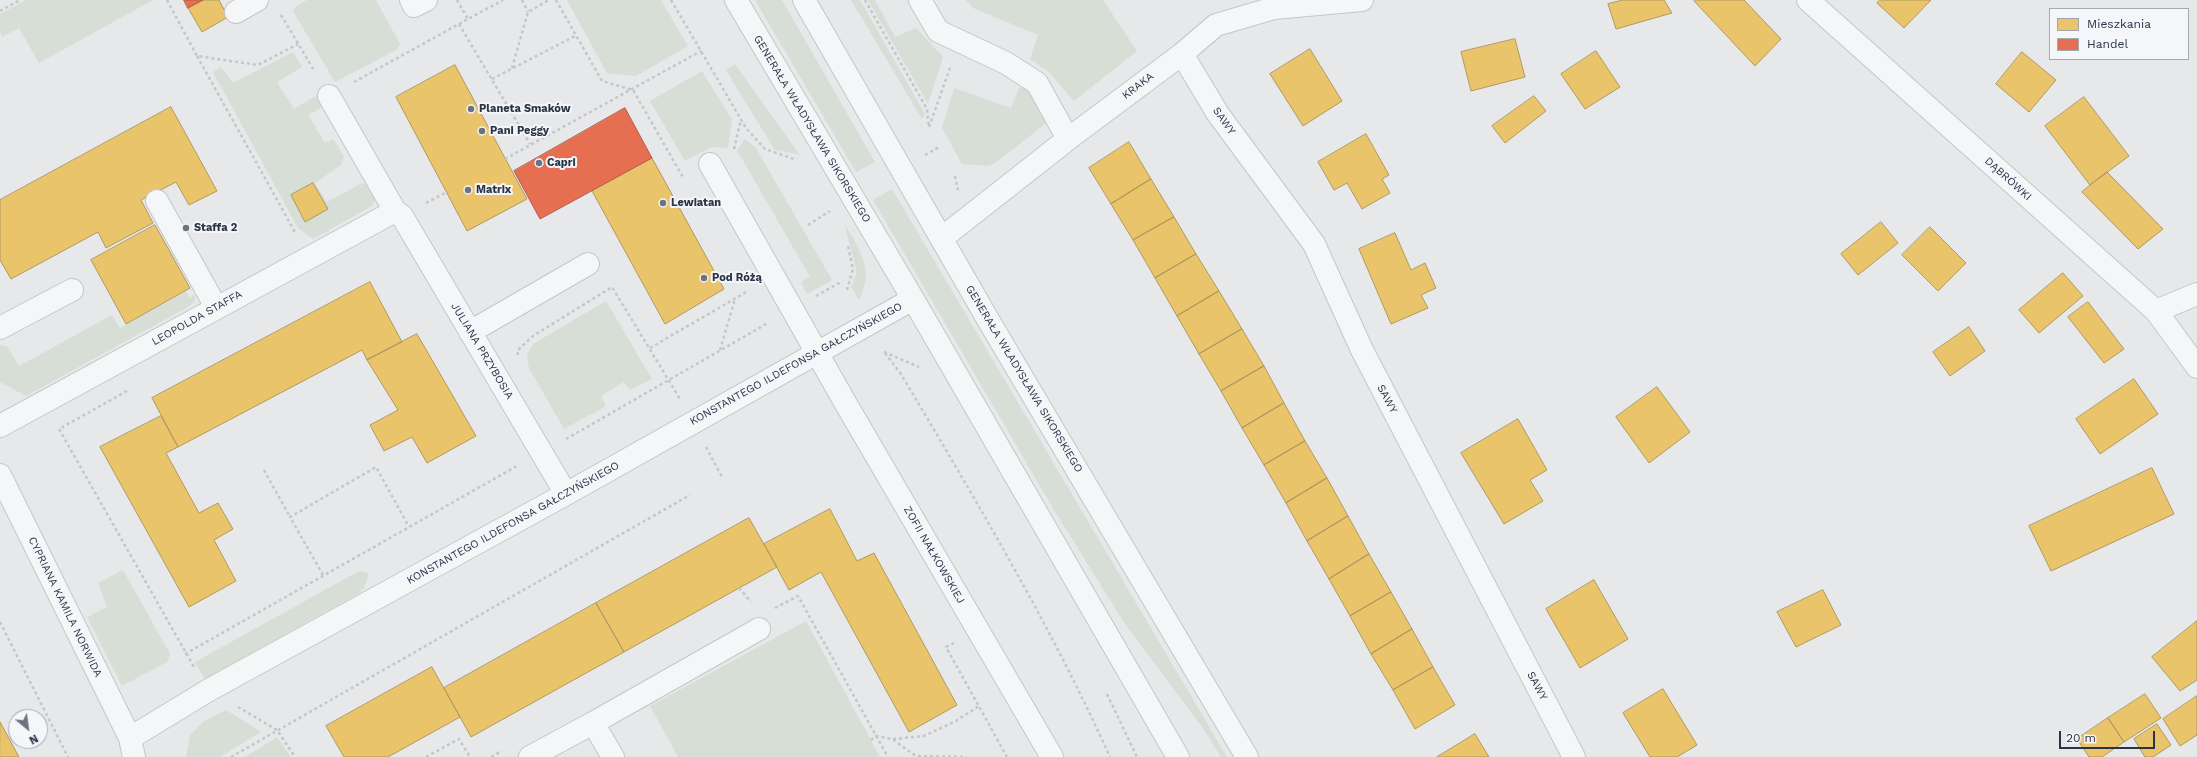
<!DOCTYPE html>
<html>
<head>
<meta charset="utf-8">
<style>
  body { margin:0 }
  #map { position:relative; width:2197px; height:757px; overflow:hidden; background:#e6e8ea; font-family:"Work Sans",sans-serif }
  canvas { display:block }
  .legend { position:absolute; left:2049px; top:8px; width:140px; height:52px; box-sizing:border-box; background:#f4f6f9; border:1px solid #a4a8b1; margin:0; padding:5px 7px; list-style:none; font-size:12px; color:#2b3445 }
  .legend li { display:flex; align-items:center; gap:8px; height:20px }
  .legend b { width:20px; border:1px solid #a4a8b1 }
  .north { position:absolute; left:8px; top:709px; width:40px; height:40px; box-sizing:border-box; background:#f4f6f9; border:1px solid #a4a8b1; border-radius:50%; rotate:151deg; font-size:11px; font-weight:700; line-height:16px; text-align:center; color:#2b3445 }
  .north::after { content:''; display:block; margin:auto; width:14px; height:18px; background:#6c737f; clip-path:polygon(50% 0,100% 100%,50% 72%,0 100%) }
  .scale { position:absolute; left:2059px; top:731px; width:96px; height:18px; box-sizing:border-box; border:2px solid #2b3445; border-top:0; padding-left:5px; font-size:12px; line-height:14px; white-space:nowrap; color:#2b3445; -webkit-text-stroke:3px #f4f6f9; paint-order:stroke }
</style>
</head>
<body>
<div id="map">
<canvas width="2197" height="757"></canvas>
<ul class="legend">
<li><b style="height:11px;background:#e9c46a"></b>Mieszkania</li>
<li><b style="height:11px;background:#e76f51"></b>Handel</li>
</ul>
<div class="north">N</div>
<div class="scale">20 m</div>
</div>
<script>
const c = document.querySelector('canvas').getContext('2d');
c.lineJoin = 'round';
function fillPath(path, color) { c.fillStyle = color; c.fill(path, 'evenodd'); }
function trace(path, color, width, dash) { c.strokeStyle = color; c.lineWidth = width; c.lineCap = dash ? 'butt' : 'round'; c.setLineDash(dash || []); c.stroke(path); }
function write(font, color, halo, rows, align = 'center') {
  c.font = font + ' "Work Sans",sans-serif'; c.lineWidth = 4; c.setLineDash([]); c.textBaseline = 'middle'; c.strokeStyle = halo; c.fillStyle = color; for (const [text, x, y, turn = 0] of rows) {
    c.save(); c.translate(x, y); c.rotate((+turn || 0) * Math.PI / 180); c.textAlign = isNaN(turn) ? turn : align; if (halo) c.strokeText(text, 0, 0); c.fillText(text, 0, 0); c.restore();
  }
}
fillPath(new Path2D(`
  M26 0H153L39 63 19 28 2 37 0 32V14Z
  M307 0H376L400 44 398 49 335 82 293 11 295 7Z
  M567 0H661L688 46 636 76 607 73Z
  M755 0H782L875 162 856 172Z
  M851 0H860L925 114 922 119Z
  M868 0H875L895 37 916 28 943 57 928 104Z
  M966 0H1103L1137 51 1074 101 1049 72 1030 59 1038 35 973 8Z
  M293 52 302 67 277 82 294 109 319 94 326 105 308 115 325 143 333 139 344 157 341 165 315 183 327 202 362 183 371 186 376 199 372 206 313 239 298 228 213 72 221 67 233 83Z
  M735 64 800 155 774 149 726 70Z
  M702 71 732 120 728 148 711 147 685 161 650 101Z
  M1024 87 1045 116 1046 122 1044 125 995 163 988 166 962 164 942 128 954 88 1011 108 1019 88Z
  M745 139 756 148 832 280 807 294 801 282 810 277 737 150Z
  M892 189 1227 757H1221L1205 731 1125 624 1057 515 873 200Z
  M844 223C860 251 875 269 859 300L851 287 857 272Z
  M186 291 189 298 195 294V300L190 306 26 396 0 382V345L7 346 19 366 112 315 120 328Z
  M606 301 652 379 630 390 624 382 601 396 606 406 564 429 529 368 527 354 533 344Z
  M123 570 170 654 167 662 122 686 87 617 107 607 98 583Z
  M359 571 369 573 364 588 359 593 205 679 195 662Z
  M806 621 880 757H678L650 706Z
  M226 710 261 732 220 757H186L190 735 204 721Z
  M277 737 291 757H245Z`), '#d6ded6');
const homes = new Path2D(`
  M203 0H219L228 17 202 32 188 8Z
  M1623 0H1664L1672 13 1616 29 1608 4Z
  M1695 0H1744L1781 39 1755 66 1694 1Z
  M1880 0H1931L1904 28 1877 3Z
  M1515 39 1525 77 1471 91 1461 52Z
  M1310 49 1342 101 1303 126 1270 74Z
  M1596 51 1620 87 1585 109 1561 74Z
  M2022 52 2056 80 2029 112 1996 84Z
  M455 65 527 199 467 231 396 97Z
  M1534 96 1546 111 1505 143 1492 126Z
  M2084 97 2129 156 2090 185 2045 126Z
  M171 107 217 191 189 205 176 182 141 200 153 223 106 248 98 232 11 279 0 260V200Z
  M1366 134 1389 175 1382 179 1390 193 1362 209 1347 183 1334 190 1318 162Z
  M1129 142 1151 179 1111 204 1089 168Z
  M652 158 724 289 665 324 592 191Z
  M2107 172 2163 229 2138 249 2082 192Z
  M1151 179 1174 217 1133 240 1111 204Z
  M313 183 328 209 305 222 291 195Z
  M1174 217 1196 254 1155 278 1133 240Z
  M1881 222 1898 243 1858 275 1841 254Z
  M155 225 190 288 126 324 91 260Z
  M1930 227 1966 263 1938 291 1902 255Z
  M1395 233 1411 270 1425 263 1436 288 1421 295 1428 308 1391 324 1359 249Z
  M1196 254 1219 291 1177 316 1155 278Z
  M2063 273 2083 296 2039 333 2019 310Z
  M370 282 402 342 367 360 362 350 178 447 152 398Z
  M1219 291 1242 329 1199 354 1177 316Z
  M2088 302 2124 349 2104 363 2068 317Z
  M1969 327 1985 351 1950 376 1933 352Z
  M1242 329 1264 366 1221 391 1199 354Z
  M417 334 476 436 427 463 412 437 384 451 370 425 398 410 367 360Z
  M1264 366 1284 403 1242 428 1221 391Z
  M2134 379 2158 414 2100 454 2076 419Z
  M1657 387 1690 432 1649 463 1616 417Z
  M1284 403 1305 441 1264 465 1242 428Z
  M161 416 178 447 166 453 199 513 218 503 233 529 214 540 236 581 189 607 100 447Z
  M1518 419 1547 470 1530 480 1543 501 1504 524 1461 453Z
  M1305 441 1327 478 1286 503 1264 465Z
  M2152 468 2174 514 2051 571 2029 526Z
  M1327 478 1348 516 1307 541 1286 503Z
  M830 509 857 561 874 553 957 705 909 732 821 572 789 590 764 544Z
  M1348 516 1369 554 1329 579 1307 541Z
  M749 518 777 567 624 652 596 603Z
  M1369 554 1391 592 1350 616 1329 579Z
  M1594 580 1628 639 1580 668 1546 609Z
  M1823 590 1841 625 1796 647 1777 612Z
  M1391 592 1412 629 1371 654 1350 616Z
  M596 603 624 652 471 737 444 688Z
  M2197 621V680L2180 691 2152 657Z
  M1412 629 1433 667 1393 690 1371 654Z
  M432 667 460 717 388 757H344L326 726Z
  M1433 667 1455 705 1415 729 1393 690Z
  M1663 689 1697 745 1677 757H1650L1623 713Z
  M2145 694 2161 718 2124 742 2108 718Z
  M2197 696V735L2180 746 2163 719Z
  M2108 718 2124 742 2102 757H2089L2077 739Z
  M0 722 19 757H0Z
  M2157 724 2171 745 2153 757H2145L2134 739Z
  M1475 734 1489 757H1437Z`);
fillPath(homes, '#e9c46a');
trace(homes, '#b0995f', 1);
const shops = new Path2D(`
  M184 0H203L188 8Z
  M625 108 652 158 540 219 514 171Z`);
fillPath(shops, '#e76f51');
trace(shops, '#af5d4d', 1);
const minor = new Path2D(`
  M411 0 414 6 426 0
  M736 0 913 299 1178 757
  M804 0 990 323 1247 757
  M920 0 938 31 1006 63 1037 83 1068 139
  M1808 0 2156 311 2197 367
  M236 12 257 0
  M1182 54 1218 114 1314 244 1362 350 1574 757
  M329 96 395 211 402 216 566 494
  M710 164 846 404 1052 757
  M157 201 216 307
  M942 238 1068 139 1182 54 1216 25 1274 8 1362 0
  M2156 311 2197 294
  M0 328 72 290
  M470 332 588 264
  M0 426 395 211
  M0 475 130 738
  M593 723 759 629
  M134 757 130 738 209 690 566 494 913 299
  M530 757 593 723 613 757`);
trace(minor, '#c4c6c8', 24);
trace(new Path2D(`
  M167 0 197 56 258 65 298 44
  M457 0 468 19
  M522 0 528 12
  M556 0 602 81 633 90 684 179
  M671 0 746 128 765 149 797 160
  M865 0 927 109 929 127
  M0 11 20 0
  M281 15 315 72
  M459 24 503 0
  M197 56 296 234
  M512 68 528 12 549 0
  M492 79 577 35
  M354 82 459 24 530 144
  M929 127 950 68
  M734 149 741 119
  M925 155 939 147
  M505 159 701 51
  M955 176 958 190
  M426 203 447 192
  M808 225 830 211
  M847 290 853 269 848 246
  M816 296 841 282
  M650 348 748 291
  M720 350 735 299
  M884 352 919 367
  M885 353 901 374C975 499 1050 624 1110 757
  M518 355 517 351 533 336 612 287 680 399
  M127 391 59 429 194 667
  M566 439 768 323
  M706 447 722 477
  M264 470 290 517
  M323 575 290 517 376 467 409 527
  M739 588 751 602
  M775 608 798 596 888 757
  M0 622 68 757
  M954 643 946 647 1007 757
  M185 654 517 466
  M1107 694 1137 757
  M238 707 277 730 295 757
  M893 739 924 736 956 721 979 706
  M871 740 876 736 892 739 916 756 967 757
  M231 757 690 495
  M426 757 459 739 470 757
  M491 757 502 751`), '#c5c6ca', 2.5, [3, 3]);
trace(minor, '#f5f6f7', 22);
for (const [x, y, r, color] of [
  [471,109,4,"#6c737f"],
  [482,131,4,"#6c737f"],
  [539,163,4,"#6c737f"],
  [468,190,4,"#6c737f"],
  [663,203,4,"#6c737f"],
  [186,228,4,"#6c737f"],
  [704,278,4,"#6c737f"]
]) { const dot = new Path2D(); dot.arc(x, y, r, 0, 2 * Math.PI); c.fillStyle = color; c.fill(dot); trace(dot, '#f4f6f9', 1.5); }
write('11px', '#2b3445', '#f4f6f9', [
  ["KRAKA",1138,86,-37],
  ["SAWY",1224,121,55],
  ["GENERAŁA WŁADYSŁAWA SIKORSKIEGO",812,129,59],
  ["DĄBRÓWKI",2008,179,42],
  ["LEOPOLDA STAFFA",197,318,-29],
  ["JULIANA PRZYBOSIA",482,351,59],
  ["KONSTANTEGO ILDEFONSA GAŁCZYŃSKIEGO",796,364,-29],
  ["GENERAŁA WŁADYSŁAWA SIKORSKIEGO",1024,379,59],
  ["SAWY",1387,399,62],
  ["KONSTANTEGO ILDEFONSA GAŁCZYŃSKIEGO",513,523,-29],
  ["ZOFII NAŁKOWSKIEJ",934,555,60],
  ["CYPRIANA KAMILA NORWIDA",65,607,64],
  ["SAWY",1537,686,62]
]);
write('bold 11px', '#2b3445', '#f4f6f9', [
  ["Planeta Smaków",479,109],
  ["Pani Peggy",490,131],
  ["Capri",547,163],
  ["Matrix",476,190],
  ["Lewiatan",671,203],
  ["Staffa 2",194,228],
  ["Pod Różą",712,278]
], 'left');
</script>
</body>
</html>
